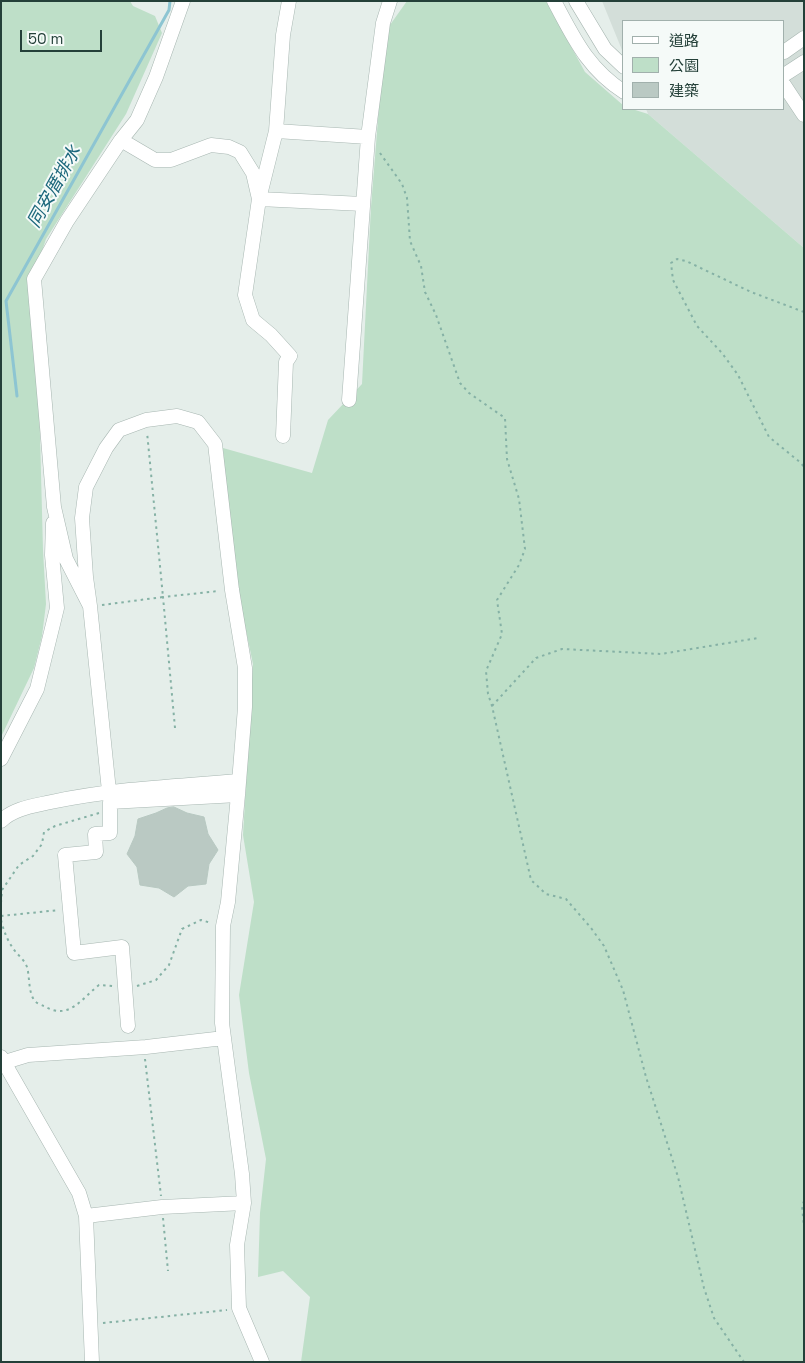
<!DOCTYPE html>
<html>
<head>
<meta charset="utf-8">
<style>
  body { margin:0 }
  #map { position:relative; width:805px; height:1363px; overflow:hidden; background:#e5eeea; font-family:"Space Grotesk","Noto Sans TC",sans-serif }
  canvas { display:block }
  .frame { position:absolute; inset:0; border:2px solid #244039; pointer-events:none }
  .legend { position:absolute; left:622px; top:20px; width:162px; height:90px; box-sizing:border-box; background:#f5faf8; border:1px solid #a1b0ac; margin:0; padding:6px 9px; list-style:none; font-size:15px; color:#244039 }
  .legend li { display:flex; align-items:center; gap:10px; height:25px }
  .legend b { width:25px; border:1px solid #a1b0ac }
  .scale { position:absolute; left:20px; top:30px; width:82px; height:22px; box-sizing:border-box; border:2px solid #244039; border-top:0; padding-left:6px; font-size:15px; line-height:18px; white-space:nowrap; color:#244039; -webkit-text-stroke:4px #f5faf8; paint-order:stroke }
</style>
</head>
<body>
<div id="map">
<canvas width="805" height="1363"></canvas>
<div class="frame"></div>
<ul class="legend">
<li><b style="height:6px;background:#fff"></b>道路</li>
<li><b style="height:14px;background:#bedfc8"></b>公園</li>
<li><b style="height:14px;background:#bac9c3"></b>建築</li>
</ul>
<div class="scale">50 m</div>
</div>
<script>
const c = document.querySelector('canvas').getContext('2d');
c.lineJoin = 'round';
function fillPath(path, color) { c.fillStyle = color; c.fill(path, 'evenodd'); }
function trace(path, color, width, dash) { c.strokeStyle = color; c.lineWidth = width; c.lineCap = dash ? 'butt' : 'round'; c.setLineDash(dash || []); c.stroke(path); }
function write(font, color, halo, rows, align = 'center') {
  c.font = font + ' "Space Grotesk","Noto Sans TC",sans-serif'; c.lineWidth = 4; c.setLineDash([]); c.textBaseline = 'middle'; c.strokeStyle = halo; c.fillStyle = color; for (const [text, x, y, turn = 0] of rows) {
    c.save(); c.translate(x, y); c.rotate((+turn || 0) * Math.PI / 180); c.textAlign = isNaN(turn) ? turn : align; if (halo) c.strokeText(text, 0, 0); c.fillText(text, 0, 0); c.restore();
  }
}
fillPath(new Path2D(`
  M602 1H804V248L648 114 646 109H784V21H624V55Z`), '#d3ded9');
fillPath(new Path2D(`
  M1 1H130L133 6 155 16 162 33 126 114 46 239 39 260 36 282 43 550 46 604 42 636 34 668 1 737Z
  M407 1H546L585 72 624 106V109H632L648 114 804 248V1362H301L310 1297 283 1271 258 1277 260 1213 266 1159 249 1073 239 995 254 902 243 835 253 664 231 559 223 448 312 473 328 420 362 384 371 207 385 32Z`), '#bedfc8');
trace(new Path2D(`
  M17 396 6 301 169 10 170 1`), '#8dc5d2', 3);
const building = new Path2D(`
  M174 807 187 813 204 817 208 834 218 850 209 864 206 884 188 886 174 897 159 888 140 885 137 867 127 854 135 836 138 819 156 813 167 808Z`);
fillPath(building, '#bac9c3');
trace(building, '#b7c8c1', 1);
const minor = new Path2D(`
  M554 1C574 38 587 68 624 92
  M576 1 605 49 624 67
  M784 52 804 38
  M784 75 804 62
  M784 85 804 115
  M276 131 283 35 289 1
  M121 140 155 160H171L211 145 229 147 240 152 253 173 259 199 363 204
  M349 400 368 137 383 23 390 1
  M283 436 286 362 290 356 271 335 253 320 245 295 259 199 276 131 368 137
  M90 606 86 577 82 518 86 487 106 448 119 430 146 420 177 416 198 422 215 444 232 590 245 668V707L238 795 228 902 223 926 222 1023 242 1174 244 1203 237 1245 239 1308 262 1362
  M1 759 37 689 57 608 52 555 53 523
  M109 791 90 606 66 559 54 507 34 279 67 221 121 140 137 120 156 77 183 1
  M1 821C14 808 34 806 51 802 113 789 176 786 239 781
  M128 1026 122 947 74 953 65 855 96 852 95 834 110 833V802L238 795
  M1 1057 79 1193 86 1216 92 1362
  M5 1062 28 1055 146 1047 224 1038
  M86 1216 162 1207 244 1203`);
trace(minor, '#a7b6b1', 15);
trace(new Path2D(`
  M380 153 402 184 407 198 410 241 421 266 425 292 436 315 460 383 469 393 505 418 507 459 519 499 525 549 519 565 497 600 502 634 486 671 488 694 492 706 531 880 546 894 566 899 591 928 604 946 623 990 646 1077 678 1177 704 1288 714 1318 744 1362
  M804 312 751 292 686 261 677 259 671 263 673 280 697 326 722 353 738 375 769 437 801 463 804 467
  M102 605 163 597 147 432
  M492 706 536 658 562 649 661 654 758 638
  M175 728 163 597 219 591
  M1 903 2 890 19 865 33 856 42 844 44 832 55 826 99 813
  M1 916 59 910
  M1 920C4 932 8 942 15 951 19 956 25 961 27 967 30 978 28 990 34 1000 36 1003 41 1005 44 1006 69 1021 81 999 99 985L113 986
  M137 986 156 980 169 965 182 929 201 920 211 923
  M145 1059 161 1196
  M804 1201 802 1206 804 1227
  M163 1218 168 1271
  M103 1323 227 1310`), '#85b1a5', 2, [2.5, 4]);
trace(minor, '#fff', 14);
write('italic 18px', '#1d687c', '#f5faf8', [
  ["同安厝排水",55,187,-61]
]);
</script>
</body>
</html>
